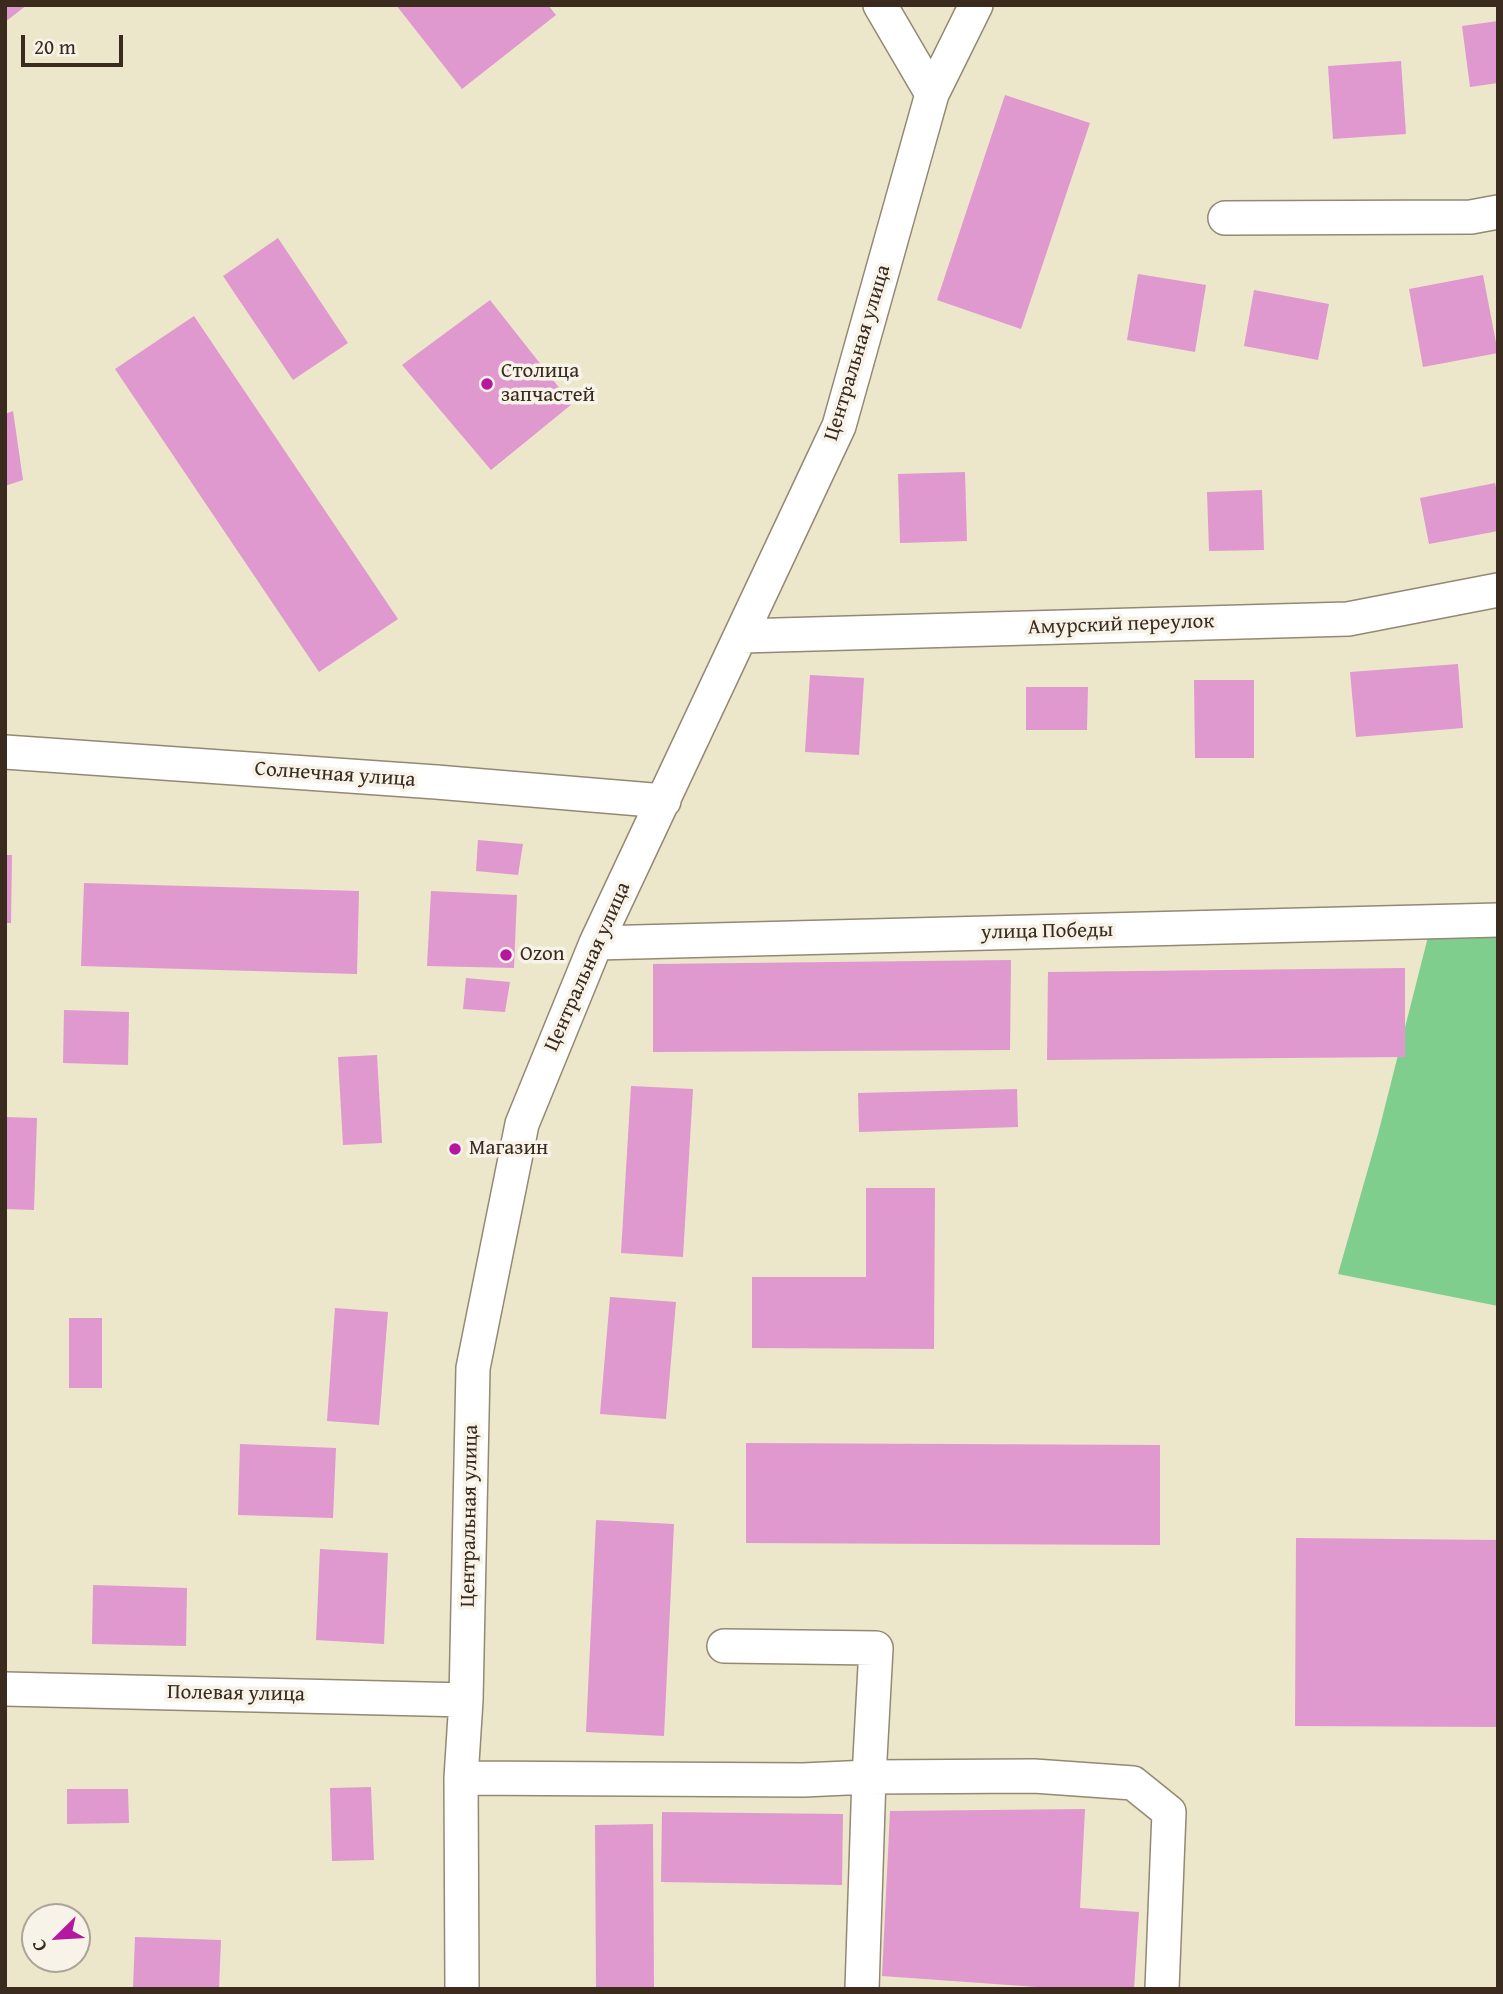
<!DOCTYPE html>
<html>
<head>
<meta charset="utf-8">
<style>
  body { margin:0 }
  #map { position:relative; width:1503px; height:1994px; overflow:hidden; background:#ece6cb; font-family:"Gentium Book Plus",serif }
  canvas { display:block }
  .frame { position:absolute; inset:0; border:7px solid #3b2a1e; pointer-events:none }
  .north { position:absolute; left:21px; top:1903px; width:70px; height:70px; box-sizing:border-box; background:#f7f3e8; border:2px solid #aca397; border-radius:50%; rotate:246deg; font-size:19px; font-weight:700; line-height:28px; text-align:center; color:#3b2a1e }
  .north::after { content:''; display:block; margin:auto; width:24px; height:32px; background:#b5179e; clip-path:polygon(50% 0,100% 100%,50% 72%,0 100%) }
  .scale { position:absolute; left:21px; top:35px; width:102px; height:32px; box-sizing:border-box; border:4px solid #3b2a1e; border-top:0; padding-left:9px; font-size:21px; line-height:24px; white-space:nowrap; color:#3b2a1e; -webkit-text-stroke:5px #f7f3e8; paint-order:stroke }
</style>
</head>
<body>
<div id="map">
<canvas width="1503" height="1994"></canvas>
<div class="frame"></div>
<div class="north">С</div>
<div class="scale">20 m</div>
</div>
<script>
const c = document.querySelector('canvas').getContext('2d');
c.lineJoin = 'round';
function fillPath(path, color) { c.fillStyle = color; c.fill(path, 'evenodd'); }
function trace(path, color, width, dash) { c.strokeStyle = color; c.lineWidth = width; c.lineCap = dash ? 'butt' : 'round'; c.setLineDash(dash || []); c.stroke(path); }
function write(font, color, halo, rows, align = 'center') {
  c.font = font + ' "Gentium Book Plus",serif'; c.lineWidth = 7; c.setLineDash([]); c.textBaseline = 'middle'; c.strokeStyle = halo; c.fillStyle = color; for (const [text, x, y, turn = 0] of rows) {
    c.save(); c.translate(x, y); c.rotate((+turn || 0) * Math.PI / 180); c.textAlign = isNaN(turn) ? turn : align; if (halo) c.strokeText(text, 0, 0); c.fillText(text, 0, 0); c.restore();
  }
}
fillPath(new Path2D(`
  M1498 920V1306L1338 1274 1378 1134 1432 921Z`), '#7fce8e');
fillPath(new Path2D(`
  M5 5H27L5 22Z
  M396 5H548L556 15 462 89Z
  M1498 21V83L1470 87 1462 26Z
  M1401 61 1406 134 1333 139 1328 66Z
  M1005 95 1090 123 1021 329 937 300Z
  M278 238 348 343 293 380 223 276Z
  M1138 274 1206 285 1195 352 1127 340Z
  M1483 275 1498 353 1423 367 1409 289Z
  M1254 290 1329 304 1318 360 1244 346Z
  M490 300 572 404 491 470 402 365Z
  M194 316 398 619 319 672 115 369Z
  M13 411 23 480 5 486V414Z
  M965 472 967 541 900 543 898 474Z
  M1495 483 1498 496V531L1429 544 1420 498Z
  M1262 490 1264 550 1209 551 1207 492Z
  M1458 664 1463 728 1356 737 1350 672Z
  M810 675 864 678 859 755 805 752Z
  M1194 680H1254V758H1195Z
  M1026 687H1088L1087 730H1026Z
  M478 840 523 844 518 875 476 871Z
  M5 855H12L11 923H5Z
  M84 883 359 891 357 974 81 966Z
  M431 891 517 895 514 968 427 966Z
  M1011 960 1010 1050 653 1052V964Z
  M1405 968V1057L1047 1060 1048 972Z
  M466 978 510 982 505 1012 463 1009Z
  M64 1010 129 1012 128 1065 63 1063Z
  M377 1055 382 1143 343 1145 338 1057Z
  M631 1086 693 1089 683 1257 621 1253Z
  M1017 1089 1018 1127 859 1132 858 1093Z
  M5 1117 37 1118 34 1210 5 1209Z
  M866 1188H935L934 1349 752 1348V1277H866Z
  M610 1297 676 1302 666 1419 600 1414Z
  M335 1308 388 1312 379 1425 327 1421Z
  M69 1318H102V1388H69Z
  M746 1443 1160 1445V1545L746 1543Z
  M240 1444 336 1448 333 1518 238 1515Z
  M596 1520 674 1524 664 1736 586 1732Z
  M1296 1538 1498 1540V1727L1295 1726Z
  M320 1549 388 1553 384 1644 316 1640Z
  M93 1585 187 1588 186 1646 92 1644Z
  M371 1787 374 1860 332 1861 330 1788Z
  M67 1789H128L129 1823 67 1824Z
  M1085 1809 1080 1908 1139 1912 1134 1989H1065L882 1976 890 1811Z
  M662 1812 843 1814 842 1885 661 1882Z
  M653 1824 654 1989H596L595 1825Z
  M135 1937 221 1940 219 1989H133Z`), '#df99ce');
const minor = new Path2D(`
  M880 5 932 94
  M1225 218 1471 217 1498 212
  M742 636 1348 619 1498 590
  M5 752 436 782 664 801
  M596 943 1498 920
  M724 1646 876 1648 869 1777 862 1989
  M5 1689 466 1700
  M461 1778 803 1780 869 1777 1034 1776 1133 1783 1169 1812 1162 1989
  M462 1989 461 1778 466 1700 473 1368 522 1124 596 943 839 426 932 94 976 5`);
trace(minor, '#948874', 36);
trace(minor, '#fff', 33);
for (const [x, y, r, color] of [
  [487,384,7,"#b5179e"],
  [506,955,7,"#b5179e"],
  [455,1149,7,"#b5179e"]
]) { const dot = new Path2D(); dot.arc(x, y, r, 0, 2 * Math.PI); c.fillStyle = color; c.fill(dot); trace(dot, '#f7f3e8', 2.5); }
write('21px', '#3b2a1e', '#f7f3e8', [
  ["Центральная улица",858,353,-73],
  ["Амурский переулок",1121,625,-2],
  ["Солнечная улица",335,775,4],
  ["улица Победы",1047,932,-1],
  ["Центральная улица",588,967,-66],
  ["Центральная улица",470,1516,-89],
  ["Полевая улица",236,1694,1]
]);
write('21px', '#3b2a1e', '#f7f3e8', [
  ["Столица",501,372],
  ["запчастей",501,396],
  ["Ozon",520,955],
  ["Магазин",469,1149]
], 'left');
</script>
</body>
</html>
